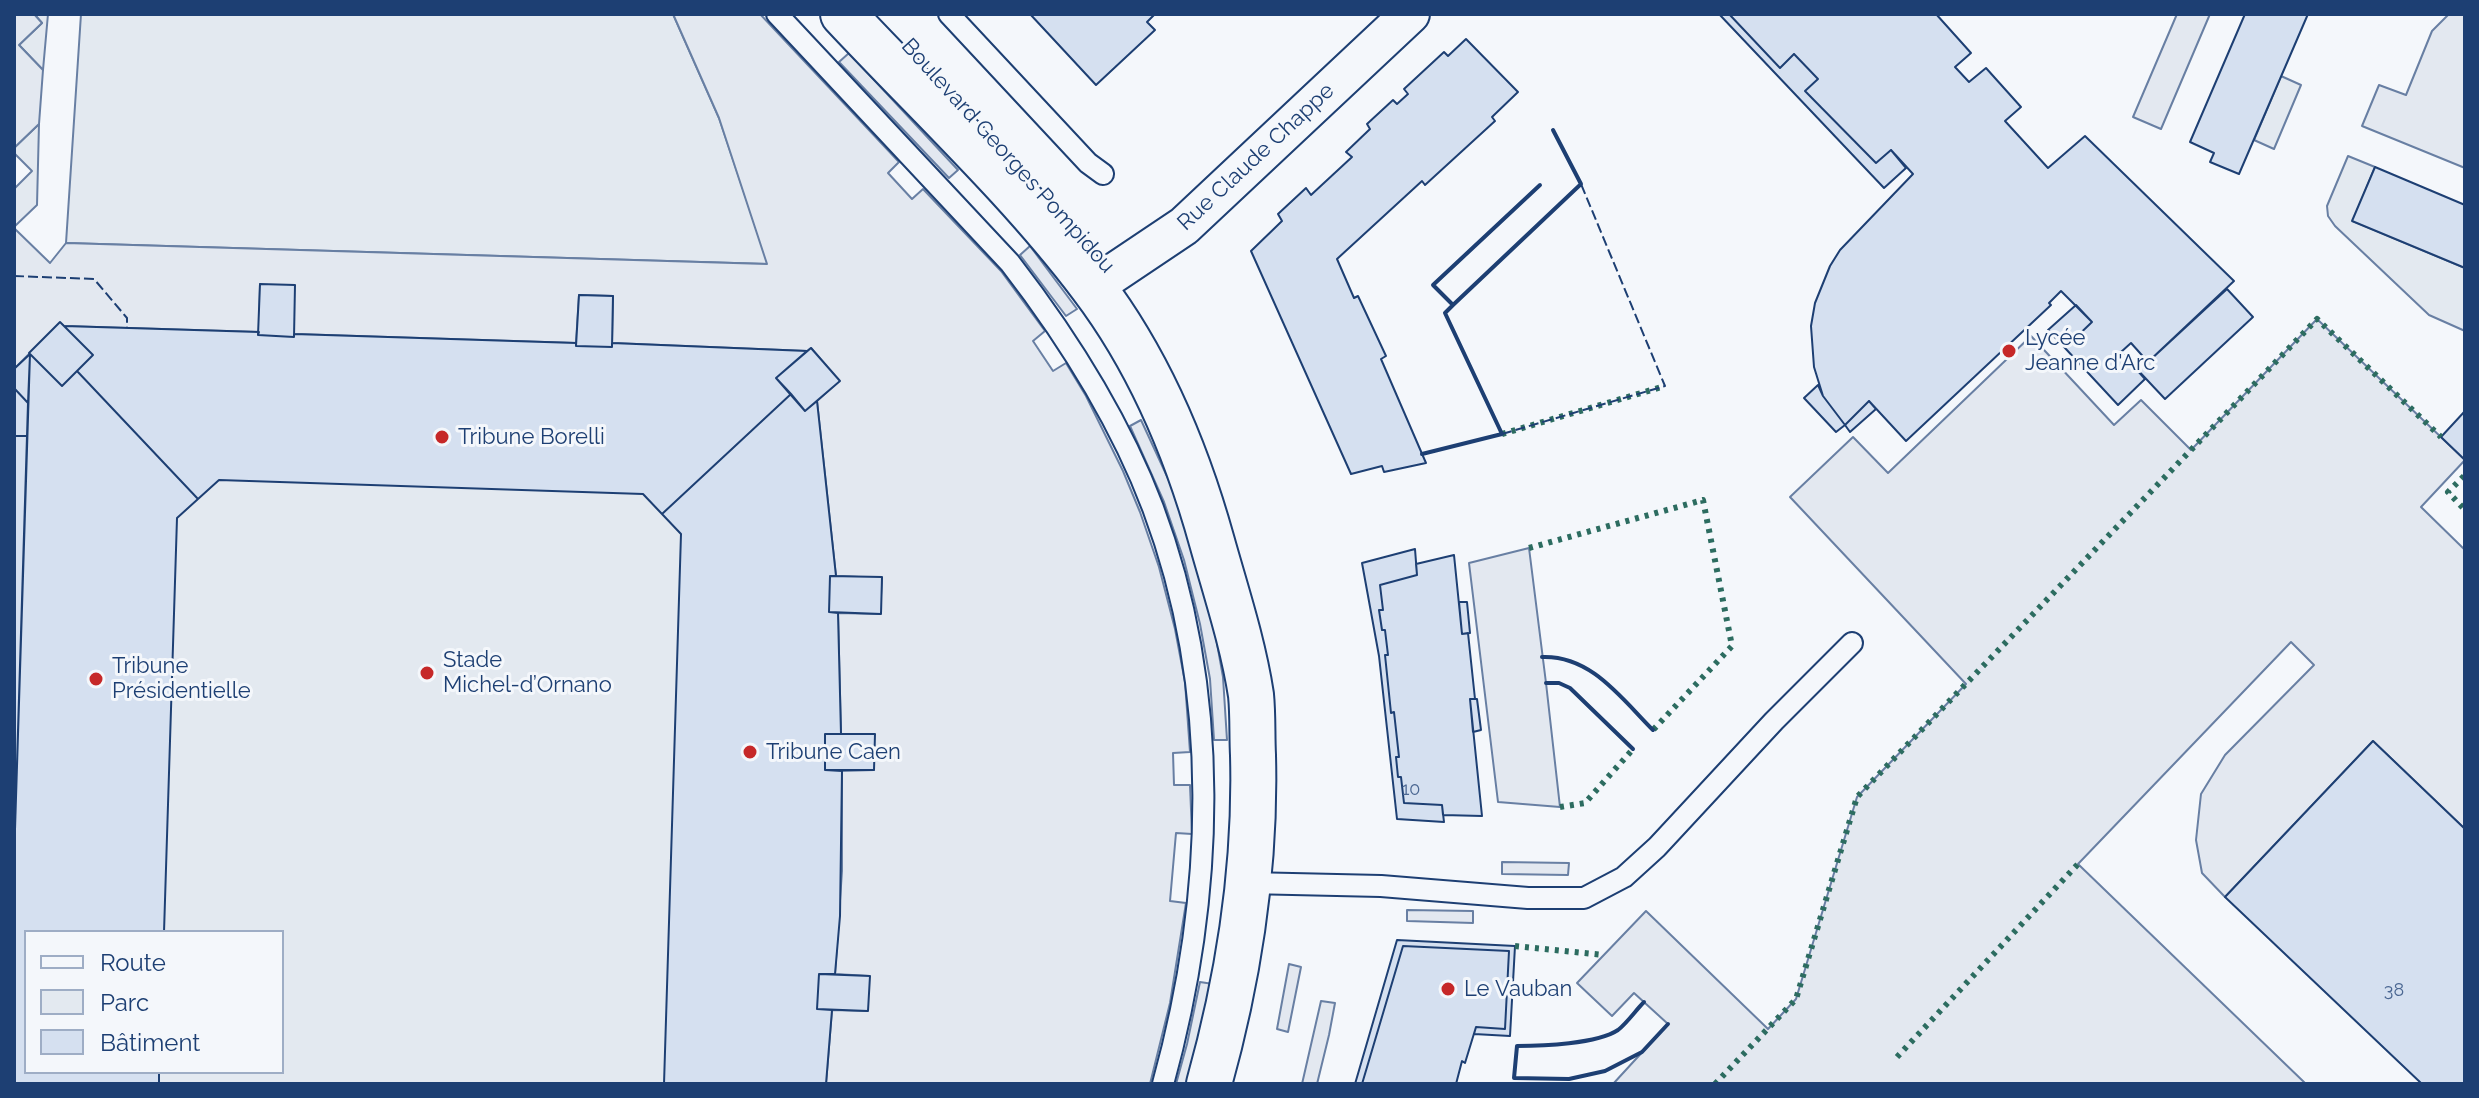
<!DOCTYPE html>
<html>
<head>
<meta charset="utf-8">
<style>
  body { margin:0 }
  #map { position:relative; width:2479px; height:1098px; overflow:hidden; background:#f4f7fb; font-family:Raleway,sans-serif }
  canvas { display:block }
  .frame { position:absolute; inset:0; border:16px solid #1d3f73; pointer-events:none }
  .legend { position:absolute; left:24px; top:930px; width:260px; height:144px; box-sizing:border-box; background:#f4f7fb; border:2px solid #9eadc5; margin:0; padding:10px 14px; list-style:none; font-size:24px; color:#1d3f73 }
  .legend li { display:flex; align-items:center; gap:16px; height:40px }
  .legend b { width:40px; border:2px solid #9eadc5 }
</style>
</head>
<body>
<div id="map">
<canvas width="2479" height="1098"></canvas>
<div class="frame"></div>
<ul class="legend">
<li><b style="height:10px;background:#f4f7fb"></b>Route</li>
<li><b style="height:22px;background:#e3e9f0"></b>Parc</li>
<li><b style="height:22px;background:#d5e0f0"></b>Bâtiment</li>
</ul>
</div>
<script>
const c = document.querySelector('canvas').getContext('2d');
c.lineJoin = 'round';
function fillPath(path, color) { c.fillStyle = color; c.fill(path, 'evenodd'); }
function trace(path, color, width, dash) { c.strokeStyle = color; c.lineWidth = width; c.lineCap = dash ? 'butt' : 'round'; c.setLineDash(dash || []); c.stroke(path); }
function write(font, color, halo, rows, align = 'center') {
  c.font = font + ' Raleway,sans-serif'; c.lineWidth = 6; c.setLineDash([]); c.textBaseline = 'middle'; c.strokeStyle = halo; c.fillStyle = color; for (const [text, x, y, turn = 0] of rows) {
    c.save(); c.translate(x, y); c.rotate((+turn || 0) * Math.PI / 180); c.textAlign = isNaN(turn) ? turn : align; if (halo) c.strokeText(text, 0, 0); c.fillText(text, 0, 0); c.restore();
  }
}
const green = new Path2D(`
  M34 14H48L43 70 19 45 42 23Z
  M81 14H673L719 118 768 264 66 243Z
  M2281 76 2301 85 2274 149 2254 140Z
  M39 124 37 205 14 227V189L32 171 14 153V148Z
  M2348 156 2375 167 2353 221 2465 268V331L2429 315 2335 226 2328 216 2327 206Z
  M260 284 294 334 576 343 579 295 613 296 811 348 840 381 817 401 836 576 882 577 881 614 838 613 841 734 874 770 842 771V871L836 974 870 976 868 1011 832 1010 826 1084H14V369L60 322 259 332ZM26 932H282V1072H26Z`);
fillPath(green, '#e3e9f0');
trace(green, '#687fa3', 2);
const parking = new Path2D(`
  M14 14H34L42 23 19 45 43 70 39 124 14 148Z
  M673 14H760L899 162 888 173 912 199 923 189 1001 271 1045 331 1033 341 1053 371 1066 363 1086 396 1123 471 1140 512 1159 567 1175 629 1185 682 1190 752 1173 753 1174 785H1190L1192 834 1176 833 1170 901 1186 903 1170 1003 1150 1084H826L832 1010 867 1011 869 976 835 974 842 871V771L874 770 841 734 838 613 880 614 882 578 836 576 817 401 839 381 811 348 807 351 612 343 613 296 579 295 576 343 294 334 260 284 259 332 64 326 60 323 14 369V228L50 263 66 243 767 264 719 118Z
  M2177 14H2210L2161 129 2133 117Z
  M2449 14H2465V168L2362 126 2379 85 2406 95 2432 31Z
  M849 53 958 170 949 178 839 62Z
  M1030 246 1077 309 1066 316 1020 255Z
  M2317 319 2465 460 2421 507 2465 550V829L2373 741 2225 897 2202 873 2196 840 2201 794 2225 755 2314 665 2291 642 2078 864 2306 1084H1613L1668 1024 1634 993 1612 1016 1577 983 1646 911 1768 1029 1796 999 1857 797 1966 684 1790 497 1853 437 1888 473 2031 336 2114 425 2141 400 2191 450Z
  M1141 420 1177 498 1213 621 1223 677 1227 740H1214L1210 679 1200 624 1184 560 1164 502 1130 426Z
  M1529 548 1546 683 1560 807 1498 802 1469 563Z
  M1502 862 1569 863 1568 875 1502 874Z
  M1407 910 1473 911V923L1407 921Z
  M1289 964 1301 967 1288 1032 1277 1029Z
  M1200 982 1213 984 1189 1084H1176L1187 1044Z
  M1321 1001 1335 1003 1329 1035 1317 1084H1302Z`);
fillPath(parking, '#e3e8f0');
trace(parking, '#687fa3', 2);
const building = new Path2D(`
  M1030 14H1155L1147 22 1155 30 1096 85Z
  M1719 14H1729L1780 68 1794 54 1818 79 1805 91 1876 163 1891 150 1906 168 1884 188Z
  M1729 14H1936L1971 53 1955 67 1969 82 1986 68 2021 107 2005 121 2048 168 2085 136 2234 281 2148 362 2131 343 2121 352 2145 379 2118 405 2065 348 2092 322 2061 291 2049 303 2051 305 1906 441 1869 401 1845 425 1823 396 1814 367 1811 326 1815 303 1830 266 1840 250 1913 174 1891 150 1876 163 1805 91 1818 79 1794 54 1780 68Z
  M2245 14H2308L2239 174 2210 162 2214 153 2190 142Z
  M1466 39 1518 92 1492 117 1495 121 1425 185 1422 181 1337 259 1354 298 1358 296 1386 356 1381 359 1426 463 1384 472 1382 466 1351 474 1251 251 1282 221 1278 214 1306 188 1311 195 1352 157 1346 152 1370 129 1367 124 1393 100 1397 104 1408 94 1404 89 1444 52 1448 56Z
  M2375 167 2465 205V268L2352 221Z
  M260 284 295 285 294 337 258 335Z
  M2227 289 2253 317 2165 399 2133 365 2142 356 2148 362Z
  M579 295 613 296 612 347 576 346Z
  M2076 305 2092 322 2065 348 2048 330Z
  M60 322 93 355 62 386 29 353Z
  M64 326 259 332 258 335 294 337V334L576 343V346L612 347V343L807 351 776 378 791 394 662 514 643 494 219 480 198 499 77 371 93 355Z
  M811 348 840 381 805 411 776 378Z
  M30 354 28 403 14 388V369Z
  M30 354 62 386 77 371 198 499 177 518 164 932H26V1072H159V1084H14V861Z
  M1818 385 1823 396 1845 425 1836 432 1804 398Z
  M14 388 28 403 27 436H14Z
  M791 394 805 411 817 401 836 576H830L829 612 838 613 841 734H825V770L842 771 840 916 835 974H819L817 1009 832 1010 826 1084H664L681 534 662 514Z
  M1869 401 1876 409 1850 432 1845 425Z
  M2465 411V460L2441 437Z
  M14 436H27L14 861Z
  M1415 549 1417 575 1380 585 1383 610H1379L1382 630H1385L1388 655H1385L1391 713 1394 712 1399 757H1396L1398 777H1401L1404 803 1442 805 1444 822 1397 819 1379 656 1362 563Z
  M1454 555 1462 634 1468 633 1475 699H1470L1482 816 1443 815 1442 805 1404 803 1401 777H1398L1396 757H1399L1394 712 1391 713 1385 655H1388L1385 630H1382L1379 610H1383L1380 585 1417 575 1416 564Z
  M830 576 882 577 881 614 829 612Z
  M1459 602H1467L1470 633 1462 634Z
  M1470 699H1477L1481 730 1473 732Z
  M825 734H875L874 770H825Z
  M2373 741 2465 829V1084H2422L2225 897Z
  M1397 940 1515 946 1510 1036 1474 1034 1476 1027 1505 1029 1509 951 1403 946 1362 1084H1355Z
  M1403 946 1509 951 1505 1029 1476 1027 1465 1063 1462 1061 1456 1084H1362Z
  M819 974 870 976 868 1011 817 1009Z`);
fillPath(building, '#d5e0f0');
trace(building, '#1d3f73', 2);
const service = new Path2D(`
  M777 14 1010 263C1068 338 1119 418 1153 508 1222 692 1215 896 1163 1084
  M949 14 1088 163 1103 174
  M1248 883 1381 886 1528 898H1584L1624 877 1657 847 1774 721 1852 643`);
const minor = new Path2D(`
  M1093 287 1184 226 1410 14`);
const tertiary = new Path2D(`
  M843 14C927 104 1018 188 1092 286 1149 361 1187 452 1212 542 1226 592 1243 643 1251 695 1253 715 1252 736 1253 755 1256 867 1239 977 1209 1084`);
trace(service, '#1d3f73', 24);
trace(minor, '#1d3f73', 42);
trace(tertiary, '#1d3f73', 48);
trace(service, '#f4f7fb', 20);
trace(minor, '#f4f7fb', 38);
trace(tertiary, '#f4f7fb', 44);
trace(new Path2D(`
  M1502 434 1665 386
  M2464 476 2448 492 2465 510
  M1529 548 1703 500 1732 646 1653 730
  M1560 807 1585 803 1633 749
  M1515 946 1604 955
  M1897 1057 2078 864
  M1715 1084 1796 999 1857 797 2317 319 2441 437`), '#2c6c60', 6, [4, 6]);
trace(new Path2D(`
  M14 276 94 279 127 318V328
  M1502 434 1665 386 1581 184`), '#1d3f73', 2, [10, 4]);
trace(new Path2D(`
  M1540 185 1433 285 1453 305 1581 184 1553 130
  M1422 454 1502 434 1445 313 1453 305
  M1542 657C1591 655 1621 698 1653 730
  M1546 683H1559L1570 688 1633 749
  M1644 1002C1636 1010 1627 1023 1618 1030 1597 1044 1542 1046 1517 1046L1514 1078 1569 1079 1605 1071 1642 1052 1668 1024`), '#1d3f73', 4);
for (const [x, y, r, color] of [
  [2009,351,8,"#c62828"],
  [442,437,8,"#c62828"],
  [427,673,8,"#c62828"],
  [96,679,8,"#c62828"],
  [750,752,8,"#c62828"],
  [1448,989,8,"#c62828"]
]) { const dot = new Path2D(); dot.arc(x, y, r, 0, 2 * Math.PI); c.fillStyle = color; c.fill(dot); trace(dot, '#f4f7fb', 3); }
write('18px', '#4b6792', null, [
  ["10",1411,790],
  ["38",2394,991]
]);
write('22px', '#1d3f73', '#f4f7fb', [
  ["Boulevard Georges Pompidou",1008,156,48],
  ["Rue Claude Chappe",1256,157,-43]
]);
write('22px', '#1d3f73', '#f4f7fb', [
  ["Lycée",2025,338],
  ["Jeanne d'Arc",2025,363],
  ["Tribune Borelli",458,437],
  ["Stade",443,660],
  ["Michel-d’Ornano",443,685],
  ["Tribune",112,666],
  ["Présidentielle",112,691],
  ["Tribune Caen",766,752],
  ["Le Vauban",1464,989]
], 'left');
</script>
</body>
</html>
